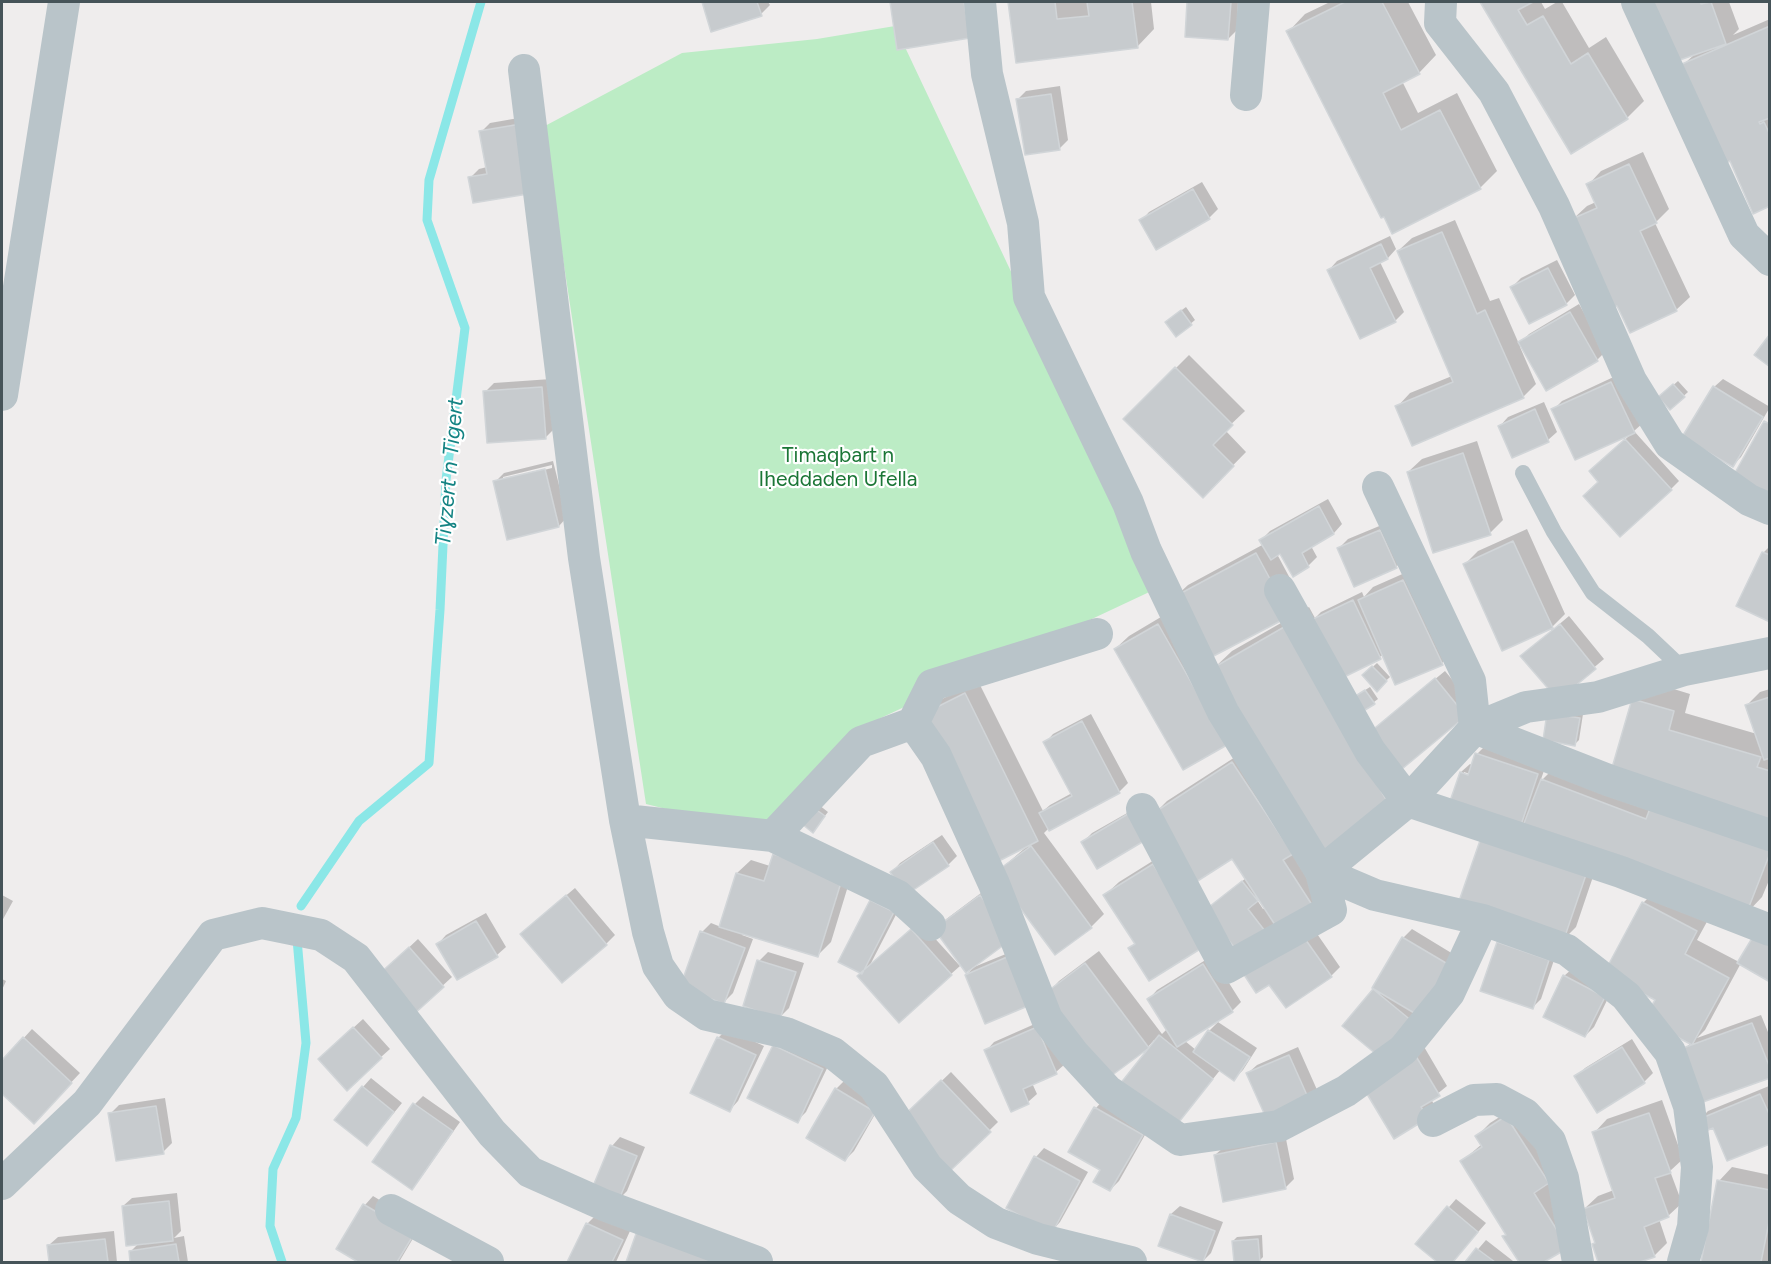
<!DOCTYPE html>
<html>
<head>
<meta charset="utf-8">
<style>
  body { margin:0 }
  #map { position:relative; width:1771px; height:1264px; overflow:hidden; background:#efeded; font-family:Figtree,sans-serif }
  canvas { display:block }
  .frame { position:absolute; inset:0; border:3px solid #465459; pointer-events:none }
</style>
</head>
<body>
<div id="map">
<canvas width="1771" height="1264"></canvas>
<div class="frame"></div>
</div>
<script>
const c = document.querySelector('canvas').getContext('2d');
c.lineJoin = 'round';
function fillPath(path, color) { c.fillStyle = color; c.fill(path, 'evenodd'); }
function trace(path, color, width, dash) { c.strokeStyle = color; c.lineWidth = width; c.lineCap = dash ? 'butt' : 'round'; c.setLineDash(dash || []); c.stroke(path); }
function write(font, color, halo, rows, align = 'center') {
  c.font = font + ' Figtree,sans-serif'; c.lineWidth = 4.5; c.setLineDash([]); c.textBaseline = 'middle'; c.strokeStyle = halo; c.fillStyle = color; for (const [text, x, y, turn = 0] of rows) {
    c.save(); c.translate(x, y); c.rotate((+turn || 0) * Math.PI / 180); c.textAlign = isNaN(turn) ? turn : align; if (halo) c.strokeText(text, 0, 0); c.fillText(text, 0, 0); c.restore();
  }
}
fillPath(new Path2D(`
  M895 26 1160 587 851 732 759 832 646 804 543 127 682 53 817 39Z`), '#bcecc5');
fillPath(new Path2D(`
  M703 2H768L770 5 761 14 712 30Z
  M891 2H974L898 48Z
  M1010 2H1151L1154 29 1137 47 1018 61Z
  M1189 2H1238L1237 30 1228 39 1187 36Z
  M1330 2H1408L1436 55 1419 73 1402 81 1418 113 1457 93 1497 171 1480 188 1393 232 1288 32 1305 14Z
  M1481 2H1541L1545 9 1557 2H1562L1589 48 1606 37 1644 101 1627 118 1572 152Z
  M1651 2H1729L1739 29 1733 35 1770 19V205L1730 159 1684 64 1696 53Z
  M1060 86 1068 140 1059 149 1017 100 1026 91Z
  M530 116 542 182 470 178 479 169 487 167 481 132 490 123Z
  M1643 152 1669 209 1655 223 1690 297 1676 310 1573 219 1587 206 1596 202 1588 185 1601 171Z
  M1202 182 1218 209 1209 218 1141 221 1149 212Z
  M1455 220 1490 301 1499 298 1519 344 1529 334 1579 304 1606 351 1597 360 1522 346 1520 347 1536 384 1523 397 1397 407 1410 393 1452 376 1398 251 1412 238Z
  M1390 236 1396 249 1388 258 1380 262 1404 312 1395 321 1329 270 1337 261Z
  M1557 260 1575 295 1566 304 1512 287 1521 278Z
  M1186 307 1195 320 1177 335 1171 318Z
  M1189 355 1245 411 1225 430 1246 452 1203 496 1125 419Z
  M1620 374 1643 423 1634 431 1679 481 1671 489 1600 481V463L1631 434 1553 410 1562 401Z
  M551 379 555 428 546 437 485 392 494 383Z
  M1723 379 1770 407 1741 457 1733 465 1714 387Z
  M1678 381 1688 392 1670 408 1660 397Z
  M1544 402 1557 432 1548 440 1513 456 1500 426 1508 417Z
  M1477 441 1503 520 1490 533 1408 472 1422 459Z
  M553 461 567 517 559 526 495 482 504 473ZM552 465V468L503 480V477Z
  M1328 499 1342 524 1334 533 1311 546 1317 557 1308 566 1281 552 1277 554 1302 601 1174 598 1188 585 1264 544 1261 540 1270 531Z
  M1389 522 1405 558 1396 567 1339 548 1348 539Z
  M1527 529 1565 614 1552 627 1465 564 1478 551Z
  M1770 546V620L1763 553Z
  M1416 568 1455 650 1442 663 1396 683 1383 655 1342 676 1354 697 1370 687 1378 699 1362 711 1373 730 1445 671 1474 706 1396 771 1392 811 1214 668 1232 651 1309 607 1315 618 1321 612 1362 592 1364 597 1373 587Z
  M1171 611 1240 730 1115 649 1129 636Z
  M1569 616 1604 659 1558 698 1531 648Z
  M1377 663 1390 677 1377 689 1364 675Z
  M978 681 1043 811 1050 805 1072 793 1045 743 1053 734 1091 714 1128 783 1119 792 1049 828 1044 833 1104 914 1091 927 996 873 1025 848 936 702Z
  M1651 682 1690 694 1685 713 1757 734 1747 705 1760 692 1770 689V878L1762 897 1745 915 1599 859 1576 927 1563 940 1485 830 1450 806 1461 772 1470 764 1473 765 1477 754 1486 745 1546 765 1540 782 1560 762 1658 800 1634 700ZM1464 772 1476 776 1464 775Z
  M1549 713 1583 714 1579 740 1575 744Z
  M1246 750 1329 897 1267 934 1207 910 1246 878 1232 857 1154 814 1167 801ZM1259 898 1266 908 1263 909 1257 900Z
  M1143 804 1097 867 1083 842 1092 833Z
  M819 805 828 812 813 831Z
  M942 835 957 856 948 865 906 893 892 872 900 863Z
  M787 842 855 863 831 942 817 956 742 932V935L753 939 733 993 724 1002 702 932 711 923 721 927 737 873 751 860 770 866 774 855Z
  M1167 852 1218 931 1130 948 1136 943 1105 895 1119 882Z
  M989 887 1020 929H936L945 920Z
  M575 888 615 935 606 944 531 925Z
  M1657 889 1709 918 1697 940 1741 963 1705 1030 1697 1038 1761 1015 1770 1037V1076L1685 1048 1691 1043 1657 999 1643 903Z
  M2 895 13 901 2 921Z
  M871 900 902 903 869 967 920 922 960 966 951 974 863 973Z
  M486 913 506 947 497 955 438 944 446 935Z
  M1313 928 1340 967 1331 976 1269 982Z
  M1412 929 1458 957 1391 1049 1344 1026 1376 988 1403 938Z
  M1507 934 1557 951 1541 999 1533 1007 1498 943Z
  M418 939 452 977 413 1013 388 967Z
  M1023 947 1043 993 966 975 974 967Z
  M1099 951 1162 1034 1167 1029 1149 999 1157 990 1212 956 1241 1002 1232 1011 1185 1041 1196 1050 1209 1031 1218 1022 1257 1048 1243 1070 1234 1079 1221 1069 1183 1116 1154 1040 1148 1047 1046 995 1059 981Z
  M768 952 804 963 789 1008 780 1017 745 1005 759 961Z
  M1573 968 1613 988 1594 1027 1585 1036 1564 976Z
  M2 979 6 981 2 990Z
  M363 1019 390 1049 381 1057 329 1050Z
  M1046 1019 1065 1064 1056 1072 1032 1083 1037 1094 1028 1102 986 1051 994 1042Z
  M32 1029 80 1073 34 1122 2 1092V1062Z
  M727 1029 764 1046 738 1101 730 1110 718 1038Z
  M1632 1039 1653 1073 1644 1082 1576 1077 1585 1068Z
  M1423 1045 1447 1086 1431 1099 1436 1108 1427 1117 1363 1085Z
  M774 1046 831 1060 806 1112 797 1121Z
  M1298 1047 1318 1092 1309 1101 1248 1073 1257 1065Z
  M951 1072 998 1122 949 1170 901 1120Z
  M371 1078 402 1103 375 1136 363 1087Z
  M845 1080 882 1102 854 1151 845 1160 836 1089Z
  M1769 1086 1770 1142 1699 1120 1708 1111Z
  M423 1096 460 1122 420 1179 412 1188 415 1104Z
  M165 1098 172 1143 163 1152 110 1114 119 1105Z
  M1104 1099 1150 1126 1119 1181 1110 1190 1102 1169 1071 1151 1096 1108Z
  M1662 1100 1683 1159 1670 1171 1682 1203 1668 1216 1659 1219 1667 1243 1654 1256 1636 1262H1600L1593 1245 1596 1242 1584 1209 1598 1196 1614 1190 1594 1133 1607 1119Z
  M1520 1104 1580 1233 1567 1246 1541 1262H1521L1504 1237 1507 1234 1462 1161 1482 1144 1477 1136 1490 1123Z
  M1285 1134 1294 1179 1285 1188 1215 1155 1224 1147Z
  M620 1137 645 1147 627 1191 618 1200 612 1146Z
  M1044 1148 1088 1172 1060 1222 1052 1231 1036 1157Z
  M1732 1167 1770 1175V1262H1703L1719 1181Z
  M177 1193 181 1231 174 1238 184 1236 188 1262H132L130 1252 139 1243 123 1206 132 1198Z
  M373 1196 421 1225 399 1262H361L338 1249 365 1205Z
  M1456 1199 1486 1223 1452 1262H1439L1417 1244Z
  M1180 1206 1223 1222 1211 1253 1202 1262 1160 1245 1171 1214Z
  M596 1215 630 1231 616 1262H569L587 1224Z
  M114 1231 117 1262H51L49 1245 58 1237Z
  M639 1232 735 1262H628Z
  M1262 1235 1263 1257 1259 1261 1235 1262 1233 1241 1237 1237Z
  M1486 1240 1513 1261 1512 1262H1467Z`), '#0003');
trace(new Path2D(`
  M301 906 359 821 429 763 440 610 446 480 465 328 427 220 429 180 481 2
  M282 1262 270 1226 273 1169 296 1118 306 1043 297 939`), '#8be7e7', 9);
const building = new Path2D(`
  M702 2H757L762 16 711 32Z
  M890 2H964L970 38 897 50Z
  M1008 2H1055L1057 19 1089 16 1087 2H1132L1138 48 1016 63Z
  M1187 2H1231L1228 40 1185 37Z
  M1345 2H1382L1420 74 1383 93 1401 130 1440 110 1481 189 1392 234 1384 217 1381 218 1286 31Z
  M1480 2H1533L1518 10 1527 25 1543 16 1571 64 1588 53 1628 119 1571 154Z
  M1649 2H1700L1701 4 1711 2 1726 44 1671 63Z
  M1770 26V118L1759 122 1760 124 1764 122 1770 135V206L1753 214 1730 161 1726 163 1682 64Z
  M1051 94 1060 150 1025 155 1016 99Z
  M521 124 534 193 473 203 468 177 487 174 479 131Z
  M1629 164 1657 223 1640 231 1677 311 1630 333 1617 306 1613 308 1572 219 1597 208 1586 184Z
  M1193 189 1210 219 1156 250 1139 220Z
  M1442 232 1477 314 1485 310 1524 398 1412 446 1395 406 1453 382 1397 251Z
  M1381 244 1388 259 1370 268 1396 322 1360 339 1327 270Z
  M1548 268 1567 305 1529 324 1510 287Z
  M1181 310 1192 325 1176 337 1165 322Z
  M1570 312 1598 361 1546 391 1518 342Z
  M1770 334V367L1754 355Z
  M1175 367 1233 425 1213 445 1234 466 1203 498 1123 419Z
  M1611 382 1635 433 1575 460 1551 409Z
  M1673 384 1685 397 1670 410 1658 397Z
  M1713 386 1763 417 1733 467 1682 437Z
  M542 387 546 439 487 443 483 391Z
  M1535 409 1549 442 1512 458 1498 426Z
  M1764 421 1770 424V499L1732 478Z
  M1625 439 1672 490 1620 537 1583 496 1598 482 1589 471Z
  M1463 453 1491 535 1433 553 1407 472Z
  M545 469 559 527 507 540 493 481Z
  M1319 506 1334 534 1302 553 1309 567 1293 577 1280 554 1271 560 1259 540Z
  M1380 530 1397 568 1354 587 1337 548Z
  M1513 541 1553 628 1502 651 1463 564Z
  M1762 552 1770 555V622L1736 606Z
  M1256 553 1290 616 1206 660 1172 598Z
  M1403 580 1443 665 1395 685 1358 600Z
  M1353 600 1381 659 1340 679 1311 620Z
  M1291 623 1325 694 1393 812 1323 862 1213 668Z
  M1158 624 1227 745 1183 770 1114 649Z
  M1560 624 1596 669 1558 700 1520 656Z
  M1372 666 1387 681 1377 692 1362 675Z
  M1435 678 1466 716 1396 774 1364 737Z
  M1365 690 1375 704 1355 716 1346 702Z
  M965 693 1038 841 995 863 921 715Z
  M1770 697V758L1764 760 1745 705Z
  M1632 699 1674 711 1669 730 1761 757 1757 767 1770 771V825L1609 778Z
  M1547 713 1580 718 1575 746 1543 740Z
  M1082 721 1120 793 1049 831 1039 813 1072 796 1043 742Z
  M1475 753 1538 774 1519 831 1448 807 1460 772 1468 775Z
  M1232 762 1293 854 1283 860 1316 911 1281 934 1232 859 1196 882 1152 814Z
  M1541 779 1646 819 1652 803 1770 843V853L1745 917 1521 831Z
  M814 808 825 816 813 833 802 824Z
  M1133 811 1149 838 1097 869 1081 842Z
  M1484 829 1589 866 1563 942 1458 904Z
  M933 842 949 866 906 895 890 872Z
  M1031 846 1092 928 1055 955 994 873Z
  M773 854 843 876 818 957 719 927 736 873 764 881Z
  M1153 864 1205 946 1149 981 1128 948 1135 944 1103 895Z
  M1242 881 1258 901 1248 909 1268 935 1241 956 1205 910Z
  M566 895 607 945 562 983 520 934Z
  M980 895 1012 939 966 973 934 929Z
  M870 900 894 912 862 974 838 962Z
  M1642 902 1697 931 1685 954 1729 978 1692 1045 1644 1019 1655 1000 1604 973Z
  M476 921 498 957 457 980 436 944Z
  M911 929 952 975 899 1023 857 976Z
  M1757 930 1770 938V982L1737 963Z
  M700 931 745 948 724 1004 680 987Z
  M1303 936 1332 977 1286 1008 1269 985 1256 993 1239 967Z
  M1402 937 1451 966 1421 1017 1372 988Z
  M1497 942 1549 960 1533 1009 1480 991Z
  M409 947 444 987 413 1015 378 975Z
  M1014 954 1035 1003 985 1024 965 975Z
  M757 960 796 972 780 1019 743 1006Z
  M1085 963 1149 1048 1107 1079 1044 994Z
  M1203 964 1233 1012 1177 1047 1147 999Z
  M1563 975 1605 997 1585 1037 1543 1017Z
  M1373 989 1413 1022 1382 1059 1342 1026Z
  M1752 1023 1770 1068V1078L1703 1102 1683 1048Z
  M353 1027 382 1058 347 1091 318 1059Z
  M1037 1027 1057 1074 1023 1089 1029 1104 1011 1112 984 1050Z
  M1208 1030 1250 1057 1234 1081 1193 1052Z
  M1159 1035 1213 1079 1175 1127 1120 1084Z
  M23 1037 72 1083 34 1124 2 1094V1060Z
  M717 1037 756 1055 730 1112 690 1093Z
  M773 1045 823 1069 798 1123 747 1098Z
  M1622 1047 1645 1083 1597 1113 1574 1076Z
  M1414 1053 1440 1096 1421 1107 1428 1118 1394 1139 1361 1084Z
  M1289 1055 1310 1102 1267 1120 1246 1073Z
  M941 1080 991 1132 949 1172 899 1120Z
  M362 1086 394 1112 367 1146 334 1120Z
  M835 1088 875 1112 845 1161 806 1138Z
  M1760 1094 1770 1116V1144L1727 1161 1713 1128 1703 1132 1697 1120Z
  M413 1103 453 1131 412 1190 372 1162Z
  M156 1106 164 1154 116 1161 108 1113Z
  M1094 1107 1143 1135 1110 1191 1093 1182 1100 1170 1068 1152Z
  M1649 1113 1671 1173 1655 1178 1669 1217 1644 1227 1655 1257 1640 1262H1598L1592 1244 1595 1243 1583 1209 1615 1198 1592 1132Z
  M1506 1116 1549 1183 1534 1193 1568 1248 1544 1262H1519L1502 1236 1506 1235 1460 1161 1482 1147 1475 1136Z
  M1276 1142 1286 1189 1223 1202 1214 1155Z
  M610 1145 637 1156 618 1202 591 1191Z
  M1034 1156 1080 1181 1052 1233 1006 1208Z
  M1717 1180 1770 1190V1217L1761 1262H1701Z
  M169 1201 173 1241 126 1246 122 1206Z
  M363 1204 414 1234 397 1262H358L336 1249Z
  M1447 1206 1478 1232 1453 1262H1437L1415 1244Z
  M1170 1214 1215 1231 1203 1262 1158 1246Z
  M586 1223 623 1240 612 1262H567Z
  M637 1231 726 1262H626Z
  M105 1239 108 1262H49L47 1245Z
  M1258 1239 1260 1262H1234L1232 1241Z
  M176 1244 179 1262H130L129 1251Z
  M1476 1248 1495 1262H1465Z`);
fillPath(building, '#c7cbce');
trace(building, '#d1d5d8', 1.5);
trace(new Path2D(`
  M1523 473 1554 532 1593 593 1648 636 1684 670`), '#b9c4c9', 16);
trace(new Path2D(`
  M980 2 987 74 1023 223 1029 297 1128 503 1146 551 1223 712 1321 872 1331 910 1226 968 1142 809
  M1441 2 1440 23 1494 92 1554 206 1631 381 1670 444 1749 500 1770 509
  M1637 2 1744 235 1770 260
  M524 70 584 558 625 820 648 932 658 966 678 995 707 1015 786 1033 833 1053 874 1086 927 1167 959 1199 996 1223 1038 1239 1131 1262
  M1246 95 1254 2
  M2 395 64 2
  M1378 487 1470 681 1475 728 1608 780 1770 835
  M1280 590 1370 751 1408 801 1621 872 1770 930
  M913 723 936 756 994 884 1047 1019 1073 1053 1108 1091 1180 1140 1279 1126 1346 1091 1403 1050 1449 993 1483 920
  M625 820 773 836 861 742 913 723 932 685 1097 634
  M773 836 898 896 930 925
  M1433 1121 1474 1100 1497 1099 1525 1114 1550 1141 1563 1178 1578 1262
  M2 1184 87 1103 213 935 262 923 321 935 356 958 492 1133 530 1172 604 1205 757 1262
  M391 1210 488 1262
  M1683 1262 1693 1227 1697 1167 1689 1106 1670 1052 1626 996 1567 950 1483 920 1375 895 1321 872 1408 801 1475 728 1526 707 1598 697 1684 670 1770 653`), '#b9c4c9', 32);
write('21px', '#1b7636', '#fff', [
  ["Timaqbart n",838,456],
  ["Iḥeddaden Ufella",838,480]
]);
write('italic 22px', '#138383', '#fff', [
  ["Tiɣzert n Tigert",450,472,-85]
]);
</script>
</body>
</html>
